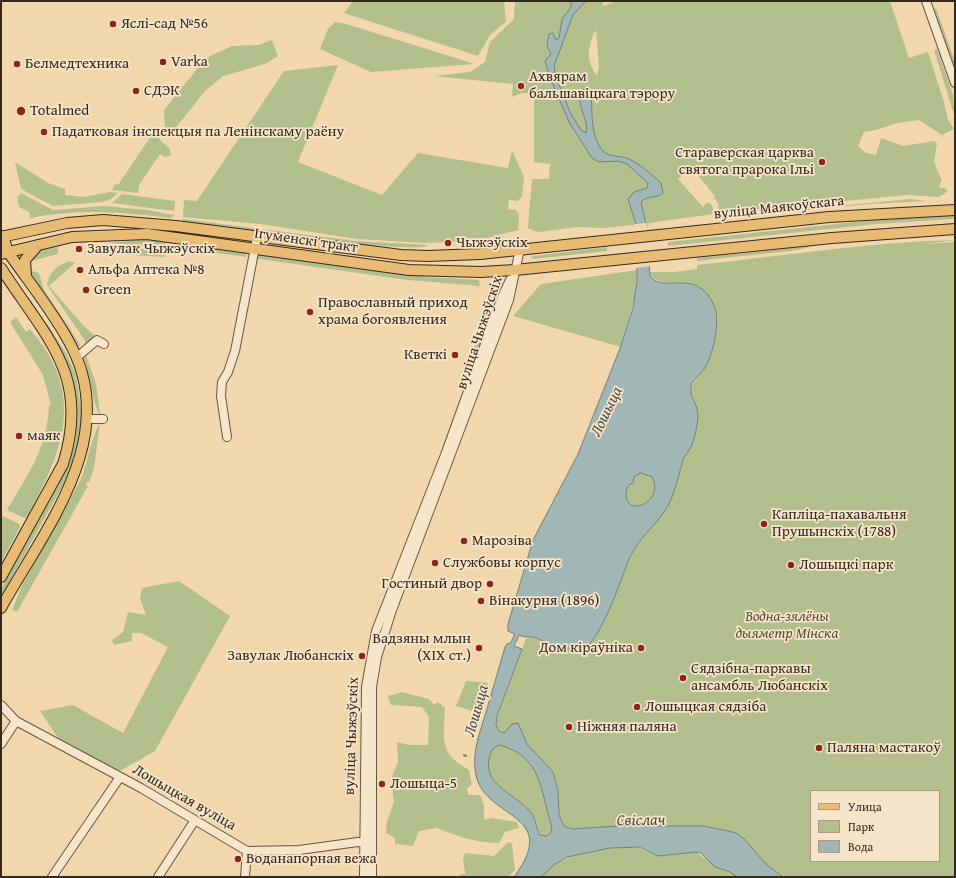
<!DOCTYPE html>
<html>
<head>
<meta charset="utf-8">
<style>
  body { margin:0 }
  #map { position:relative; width:956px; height:878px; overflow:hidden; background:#f2d7ac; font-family:"Gentium Book Plus",serif }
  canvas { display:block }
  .frame { position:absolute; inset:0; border:2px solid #362a20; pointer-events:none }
  .legend { position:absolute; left:810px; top:790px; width:130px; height:72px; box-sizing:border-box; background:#f7e5c9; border:1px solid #aa9a85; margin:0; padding:5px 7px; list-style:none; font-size:12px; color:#362a20 }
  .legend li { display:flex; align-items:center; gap:8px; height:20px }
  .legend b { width:20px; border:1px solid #aa9a85 }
</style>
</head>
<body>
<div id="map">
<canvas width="956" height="878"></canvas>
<div class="frame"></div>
<ul class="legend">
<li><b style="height:5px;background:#e9bc76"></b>Улица</li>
<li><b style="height:11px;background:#b4bf8e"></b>Парк</li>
<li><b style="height:11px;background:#a0b7b6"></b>Вода</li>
</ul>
</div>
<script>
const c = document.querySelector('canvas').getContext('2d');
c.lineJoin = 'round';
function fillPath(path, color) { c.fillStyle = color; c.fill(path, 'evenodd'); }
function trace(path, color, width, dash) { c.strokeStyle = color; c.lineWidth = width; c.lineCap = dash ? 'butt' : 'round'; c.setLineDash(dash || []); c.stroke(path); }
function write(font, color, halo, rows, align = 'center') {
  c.font = font + ' "Gentium Book Plus",serif'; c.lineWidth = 3.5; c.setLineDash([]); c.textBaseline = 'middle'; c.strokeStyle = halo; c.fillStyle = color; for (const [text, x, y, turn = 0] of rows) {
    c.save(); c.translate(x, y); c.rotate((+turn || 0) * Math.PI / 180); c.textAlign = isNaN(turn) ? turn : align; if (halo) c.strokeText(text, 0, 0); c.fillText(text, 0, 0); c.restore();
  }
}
fillPath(new Path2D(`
  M353 1H504L506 22 490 35 478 56 344 13Z
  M515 1H603V6L617 1H890L909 58 928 52 944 102 948 120 954 129 942 135 919 120 897 123 876 130 864 132 858 146 866 153 876 155 881 138 903 146 934 141 937 143 934 162 942 181 939 186 940 188H945L948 191 939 197 907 195 719 213 718 203 714 198 715 196 691 167 678 179 703 207 707 202 712 205 714 214 649 223 647 230 637 234 633 225 603 228 578 227 538 232 528 228 532 179H549L550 164 534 162V98L529 93H521L512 97 513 82 512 84 435 76 470 72 485 62 490 42 514 19ZM596 30 599 67 597 76C586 62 587 45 596 30Z
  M936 8 955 62V75L933 10Z
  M335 22 343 23 475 64 371 72 320 49 328 29Z
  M272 40 278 56 265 64 223 76 205 91 170 135 165 131 164 110 201 64 210 56 232 46 259 45Z
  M937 49 953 95 955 118 934 50Z
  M338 65 298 162 382 195 418 153 508 168 512 150 524 177 522 197 517 201 509 200 508 209 516 210 519 215 518 230 480 240 426 243 357 239 260 224 183 217 184 200 197 201 284 71Z
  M153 133 170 149 171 155 165 157 160 154 139 185 138 193 112 190 115 184 118 185Z
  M15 162 48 183 65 189V195L83 197 111 192 118 193 111 199 102 202 53 206 21 189Z
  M21 193 53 210 105 206 147 210 174 215 171 218C124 212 78 208 30 218L29 212 19 207 17 197Z
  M122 194 175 201 174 211 112 203Z
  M912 199 925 201 870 204 728 218 720 217Z
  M955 215V219L876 224 668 246V242L874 220Z
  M183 219 355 241 428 245C419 256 211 225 182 222Z
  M148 239 165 241 167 247 107 243Z
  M955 240 924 244 955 242V877H783L767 865 740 836 718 828 704 826H618L572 829 564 826 559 815 558 791 553 772 527 744 518 723H514L504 733 497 728 496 721 526 638 532 636 569 652H578L588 645 612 602 633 551 669 503 684 459 693 440 698 414 696 405 691 398V387L708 360 717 325 716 314 698 286C685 282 653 286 649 272H674L697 269V265C783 256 869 242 955 240ZM811 791H939V861H811Z
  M177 243 243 252 247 255 246 257 173 247Z
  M813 246 798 250 697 261V258Z
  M58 247V254L31 261 32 271 39 273 44 290 81 346 78 345 28 270V263L39 250Z
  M111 247 166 251 165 257 101 253 103 249Z
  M607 247V251L533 259 531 258 533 256Z
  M258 254 428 277 479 280 480 286 408 280 252 258Z
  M69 261 75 263 49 286 83 325 94 335V338L86 346 84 339 47 285C49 272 57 266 69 261Z
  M637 270 635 297 621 347 513 316 541 284Z
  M16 317 26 332 30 329C37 338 45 347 50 357 81 415 55 463 28 516L24 518 7 510C28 474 47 449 49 406L51 405 43 375 10 322Z
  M46 325H48L66 353 76 375 81 408V428L78 445 69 474 1 597V589L4 583C16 561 28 539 41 517 67 469 89 427 70 371 65 354 55 340 46 325Z
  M479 335 483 336 480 353 470 377H463Z
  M86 355 96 384 100 414C94 410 89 370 84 358Z
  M100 424 94 468 89 482H87L86 485 88 486 17 612 12 610 23 583 81 479C86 468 93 430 100 424Z
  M641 473 652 477C665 500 628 519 626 495 626 491 627 487 630 484L633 483 634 477Z
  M3 516 19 524 20 527 1 562V519Z
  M179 581 230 616 155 751 118 772 59 739 40 711 73 705 123 733 168 647 141 633H132V641L114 645 112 640 123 632 128 612 146 615 140 599 142 588Z
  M466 681 487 683 490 687 479 713 456 706Z
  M402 692 429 699 434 705 438 702 445 708C444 739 438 753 469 770L472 785 467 788 468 795H480L484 805V820L492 818 517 822 519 828 505 832 499 843 483 842 464 838 436 828 419 831 413 846 395 844V838L386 833 387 821 394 802 391 779 398 762 397 742 409 745H428L429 717 422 707 391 705 388 696Z
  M499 745C504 746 508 748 513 750 543 765 542 799 552 827L551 832 547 836 541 835C535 827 536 817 529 810 512 792 477 783 492 749Z
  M508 842 512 843 515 870 508 877H456L465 873 463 859 465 853 494 856Z
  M629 846C641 847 646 853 656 855 669 857 682 852 696 852L720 869 730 872 737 877H541C564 852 596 848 629 846Z`), '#b4bf8e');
const water = new Path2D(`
  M571 1H586L573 15 554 66 556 77 570 112 581 130 586 133C590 119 573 103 583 89H588C596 100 586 131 603 151 610 158 620 155 629 159 640 164 652 175 661 183L663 193C656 199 648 195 641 202L646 224 650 276C665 295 698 265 715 308 720 323 713 356 704 369 700 375 693 379 691 386 689 397 695 400 697 409 700 418 695 435 692 445 690 450 685 455 683 460 678 477 675 494 666 509 655 526 639 538 630 557 621 578 602 640 582 650 566 658 548 642 534 637 529 636 525 638 519 635L514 646 522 649 497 716 496 725 499 731 504 733 512 724 518 723 527 744 553 772 558 791 559 815 564 826 572 829 618 826H704L724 830 736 833 744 839 767 865 783 877H737L730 872 715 867 701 853 696 852 658 856 639 847 610 848 567 857 554 865 541 877H514C562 812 485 820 476 775 471 752 481 730 487 709 493 688 499 668 505 647L508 643 510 644 515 634 508 631V624L533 540 578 454 621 346 633 308 637 281V227L628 199 634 192 647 188 648 183 627 164 618 161 599 162 592 158 569 122 550 78 545 61 551 54 547 46 549 34 553 33 556 40 559 38 562 19 571 7ZM641 473 652 477C665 500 628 519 626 495 626 491 627 487 630 484L633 483 634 477ZM499 745C504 746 508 748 513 750 543 765 542 799 552 827L551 832 547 836 540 835C535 827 536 817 529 810 512 792 477 783 492 750Z`);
fillPath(water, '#a0b7b6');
trace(water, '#767f7a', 1);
fillPath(new Path2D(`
  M647 223 651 266 635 268 634 224Z`), '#f2d7ac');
trace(new Path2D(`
  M464 755 466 756`), '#767f7a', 2);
const minor = new Path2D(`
  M926 1 955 83
  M76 358 97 340 104 344
  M87 419H103
  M227 437 221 396 222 382 228 372 235 351 257 237
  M1 705 16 721 141 788 247 851 299 850 358 842 369 843
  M1 744 16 721
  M52 877 120 777
  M158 877 195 820
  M245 877 247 851
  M364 877 366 687 376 631 445 455 502 297 510 280
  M372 877V687L377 657 392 610 509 300 520 249`);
const major = new Path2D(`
  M1 237 67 223 103 220 176 226 401 255 428 256 480 254 829 217 955 210
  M1 254 72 237 147 234 409 270 481 272 515 270 832 238 955 229
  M1 268C46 338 91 375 63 464L1 577
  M26 276 25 260 38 245
  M1 608C46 527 123 435 68 340 51 309 28 281 8 252L3 236`);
trace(minor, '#655543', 10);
trace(major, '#362a20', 12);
trace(minor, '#f7e5c9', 8);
trace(major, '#e9bc76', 10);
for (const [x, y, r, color] of [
  [113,24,4,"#8f2418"],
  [163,62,4,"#8f2418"],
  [17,64,4,"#8f2418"],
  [521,86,4,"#8f2418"],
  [136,91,4,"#8f2418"],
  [21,111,5,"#8f2418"],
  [44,132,4,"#8f2418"],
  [822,162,4,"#8f2418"],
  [448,243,4,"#8f2418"],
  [79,249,4,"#8f2418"],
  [80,270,4,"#8f2418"],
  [86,290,4,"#8f2418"],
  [310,312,4,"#8f2418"],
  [455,355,4,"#8f2418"],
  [19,436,4,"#8f2418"],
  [764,524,4,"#8f2418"],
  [464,541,4,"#8f2418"],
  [435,563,4,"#8f2418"],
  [791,565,4,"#8f2418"],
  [490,584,4,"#8f2418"],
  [481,601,4,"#8f2418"],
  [479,648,4,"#8f2418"],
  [641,648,4,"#8f2418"],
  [362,656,4,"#8f2418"],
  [683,678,4,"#8f2418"],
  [637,707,4,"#8f2418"],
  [569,727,4,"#8f2418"],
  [819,748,4,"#8f2418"],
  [382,784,4,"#8f2418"],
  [238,859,4,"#8f2418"]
]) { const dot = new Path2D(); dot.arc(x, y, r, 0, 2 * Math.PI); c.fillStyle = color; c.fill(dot); trace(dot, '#f7e5c9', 1.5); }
write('15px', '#362a20', '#f7e5c9', [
  ["Яслі-сад №56",121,24],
  ["Varka",171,62],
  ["Белмедтехника",25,64],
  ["Ахвярам",529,77],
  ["бальшавіцкага тэрору",529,94],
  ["СДЭК",144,91],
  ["Totalmed",30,111],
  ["Падатковая інспекцыя па Ленінскаму раёну",52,132],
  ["Стараверская царква",814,153,"right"],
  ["святога прарока Ільі",814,170,"right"],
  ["Чыжэўскіх",456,243],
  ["Завулак Чыжэўскіх",87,249],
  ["Альфа Аптека №8",88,270],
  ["Green",94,290],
  ["Православный приход",318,303],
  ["храма богоявления",318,320],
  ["Кветкі",447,355,"right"],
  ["маяк",27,436],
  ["Капліца-пахавальня",772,515],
  ["Прушынскіх (1788)",772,532],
  ["Марозіва",472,541],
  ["Службовы корпус",443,563],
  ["Лошыцкі парк",799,565],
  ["Гостиный двор",482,584,"right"],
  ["Вінакурня (1896)",489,601],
  ["Вадзяны млын",471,639,"right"],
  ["(XIX ст.)",471,656,"right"],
  ["Дом кіраўніка",633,648,"right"],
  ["Завулак Любанскіх",354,656,"right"],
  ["Сядзібна-паркавы",691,669],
  ["ансамбль Любанскіх",691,686],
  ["Лошыцкая сядзіба",645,707],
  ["Ніжняя паляна",577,727],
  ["Паляна мастакоў",827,748],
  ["Лошыца-5",390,784],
  ["Воданапорная вежа",246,859]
], 'left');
write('15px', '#362a20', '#f7e5c9', [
  ["вуліца Маякоўскага",779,208,-6],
  ["Ігуменскі тракт",306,241,8],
  ["вуліца Чыжэўскіх",480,333,-72],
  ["вуліца Чыжэўскіх",352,736,-88],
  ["Лошыцкая вуліца",184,798,30]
]);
write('italic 15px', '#564f3c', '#f7e5c9', [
  ["Водна-зялёны",787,617],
  ["дыяметр Мінска",787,634]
]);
write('italic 16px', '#504d46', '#f7e5c9', [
  ["Лошыца",607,412,-64],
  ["Лошыца",477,711,-74],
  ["Свіслач",641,821,-1]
]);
</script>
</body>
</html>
